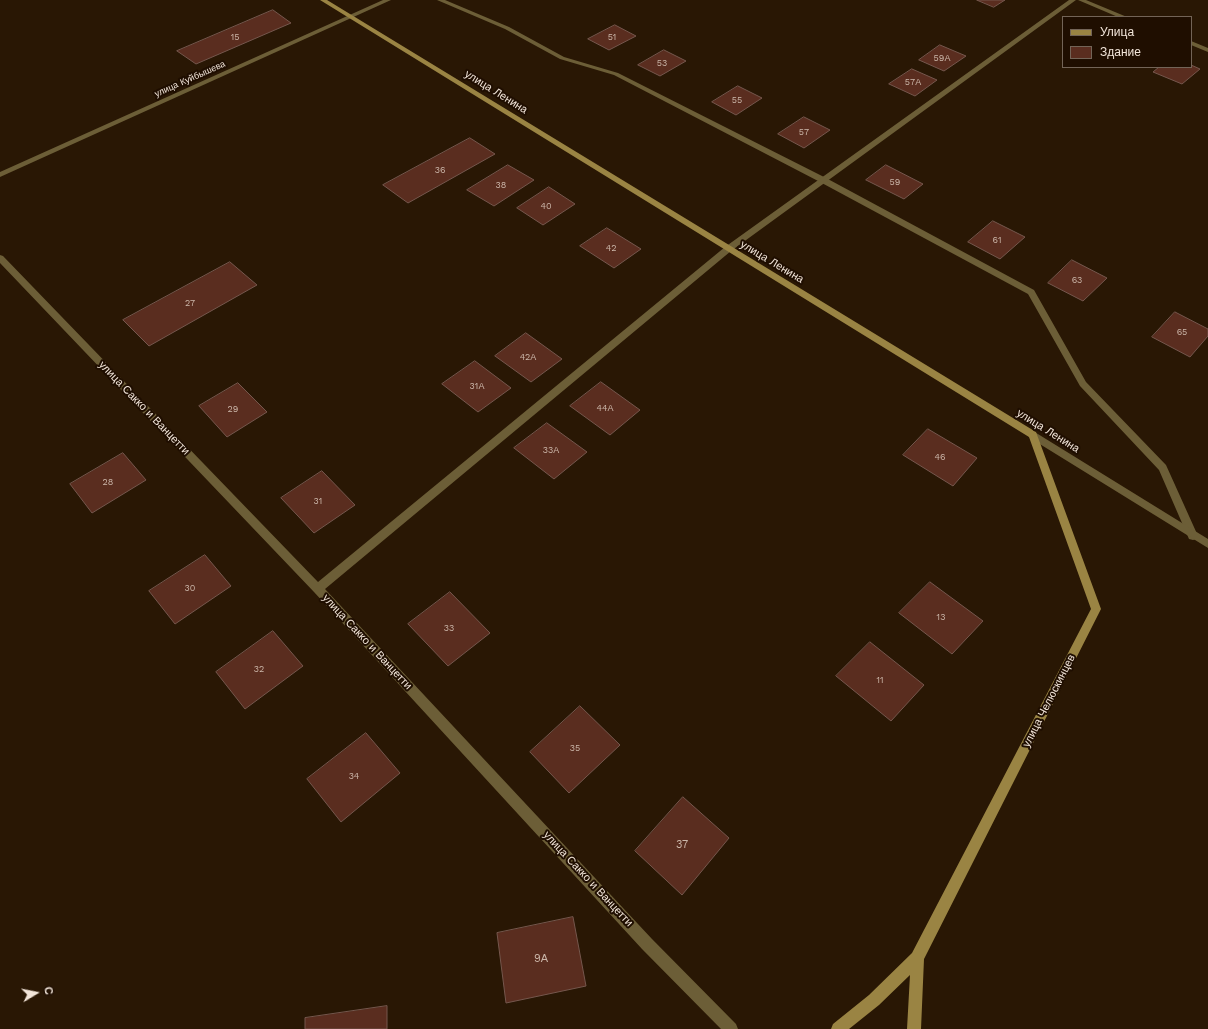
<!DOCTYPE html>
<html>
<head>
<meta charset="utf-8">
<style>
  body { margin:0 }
  #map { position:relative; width:1208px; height:1029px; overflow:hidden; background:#291704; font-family:"Work Sans",sans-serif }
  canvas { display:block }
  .legend { position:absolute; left:1062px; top:16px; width:130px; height:52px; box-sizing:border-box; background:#1f0e00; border:1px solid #736457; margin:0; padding:5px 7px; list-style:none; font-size:12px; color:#f2e5d9 }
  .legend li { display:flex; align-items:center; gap:8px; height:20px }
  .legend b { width:20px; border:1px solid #736457 }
  .north { position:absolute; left:16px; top:973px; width:40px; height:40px; -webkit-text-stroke:3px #1f0e00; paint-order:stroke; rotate:80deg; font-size:11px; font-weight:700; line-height:16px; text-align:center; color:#f2e5d9 }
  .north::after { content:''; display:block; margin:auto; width:14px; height:18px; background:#f2e5d9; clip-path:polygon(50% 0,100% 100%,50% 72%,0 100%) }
</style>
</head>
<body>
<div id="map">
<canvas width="1208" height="1029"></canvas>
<ul class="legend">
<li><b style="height:5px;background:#9a8443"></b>Улица</li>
<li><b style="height:11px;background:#5a2d1f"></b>Здание</li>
</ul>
<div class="north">С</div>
</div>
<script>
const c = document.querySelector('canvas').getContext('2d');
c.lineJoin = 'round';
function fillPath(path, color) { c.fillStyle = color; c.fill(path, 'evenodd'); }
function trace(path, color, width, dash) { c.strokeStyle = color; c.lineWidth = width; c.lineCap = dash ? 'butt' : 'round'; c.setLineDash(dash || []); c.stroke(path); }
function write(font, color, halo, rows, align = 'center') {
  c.font = font + ' "Work Sans",sans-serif'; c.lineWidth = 4; c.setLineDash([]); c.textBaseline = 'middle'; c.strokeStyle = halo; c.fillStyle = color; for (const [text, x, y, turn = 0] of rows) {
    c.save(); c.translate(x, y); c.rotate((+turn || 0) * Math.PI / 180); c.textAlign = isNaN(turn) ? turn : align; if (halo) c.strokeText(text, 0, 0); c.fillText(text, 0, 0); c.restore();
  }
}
const building = new Path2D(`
  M977 0H1005L994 7Z
  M273 10 291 23 196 64 177 51Z
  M615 25 636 36 609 50 588 39Z
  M940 45 966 56 944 71 919 60Z
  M664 50 686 61 660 76 638 65Z
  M1191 65 1200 69 1182 84 1153 72 1159 67H1191Z
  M912 69 937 80 915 96 889 84Z
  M738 86 762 98 736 115 712 102Z
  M804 117 830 130 804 148 778 134Z
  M470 138 495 154 408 203 383 185Z
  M508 165 534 180 494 206 467 190Z
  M886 165 923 184 904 199 866 180Z
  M549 187 575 204 543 225 517 208Z
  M993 221 1025 237 1000 259 968 242Z
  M607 228 641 249 614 268 580 246Z
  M1072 260 1107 278 1083 301 1048 283Z
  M230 262 257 285 149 346 123 320Z
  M1175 312 1208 329V336L1190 357 1152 337Z
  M526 333 562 359 531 382 495 356Z
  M475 361 511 388 478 412 442 384Z
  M601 382 640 410 610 435 570 406Z
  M238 383 267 412 227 437 199 406Z
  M547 423 587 452 554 479 514 448Z
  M928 429 977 458 953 486 903 455Z
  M123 453 146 480 92 513 70 484Z
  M322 471 355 505 314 533 281 498Z
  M205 555 231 586 175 624 149 591Z
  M930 582 983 621 952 654 899 613Z
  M450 592 490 633 448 666 408 624Z
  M273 631 303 666 245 709 216 672Z
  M870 642 924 685 891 721 836 676Z
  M580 706 620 745 569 793 530 752Z
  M366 733 400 773 341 822 307 779Z
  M683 797 729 838 682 895 635 851Z
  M573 917 586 986 506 1003 497 933Z
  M387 1006V1029H305V1018Z`);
fillPath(building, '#5a2d1f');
trace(building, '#75574d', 1);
fillPath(new Path2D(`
  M437 0H445L509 27 564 57 618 73 826 178 1034 290 1086 382 1166 465 1198 536 1197 539 1193 540 1189 539 1159 470 1080 386 1028 294 820 182 614 75 560 59 505 29Z`), '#6c5e37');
fillPath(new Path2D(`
  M383 0H391L0 177V172Z
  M1069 0H1076L731 251 325 589 652 939 736 1024 738 1029H721L642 949 314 592 0 263V255L3 256 318 582 725 247Z
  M1078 0H1086L1127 17H1118Z
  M1191 41 1208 48V52L1191 45Z
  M1033 431 1208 539V548L1030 438 1028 435 1030 432Z`), '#6c5e37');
fillPath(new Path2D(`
  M320 0H327L1036 432 1101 609 924 959 921 1029H907L910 975 879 1005 849 1029H831L833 1024 869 995 912 953 1091 609 1029 437Z`), '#9a8443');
write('9px', '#ccb7aa', null, [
  ["15",235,37],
  ["51",612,37],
  ["59А",942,58],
  ["53",662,63],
  ["57А",913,82],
  ["55",737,100],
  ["57",804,132],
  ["36",440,170],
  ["59",895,182],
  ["38",501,185],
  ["40",546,206],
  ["61",997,240],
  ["42",611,248],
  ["63",1077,280],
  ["27",190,303],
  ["65",1182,332],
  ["42А",528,357],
  ["31А",477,386],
  ["44А",605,408],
  ["29",233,409],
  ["33А",551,450],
  ["46",940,457],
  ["28",108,482],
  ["31",318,501],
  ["30",190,588],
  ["13",941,617],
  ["33",449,628],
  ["32",259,669],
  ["11",880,680],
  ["35",575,748],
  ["34",354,776]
]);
write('9px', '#f2e5d9', '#1f0e00', [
  ["улица Куйбышева",190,79,-24]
]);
write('11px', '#f2e5d9', '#1f0e00', [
  ["улица Ленина",496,92,32],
  ["улица Ленина",772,262,31],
  ["улица Сакко и Ванцетти",144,408,46],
  ["улица Ленина",1048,431,32],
  ["улица Сакко и Ванцетти",367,642,47],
  ["улица Челюскинцев",1049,701,-63],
  ["улица Сакко и Ванцетти",588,879,47]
]);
write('11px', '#ccb7aa', null, [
  ["37",682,845],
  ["9А",541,959]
]);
</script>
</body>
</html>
